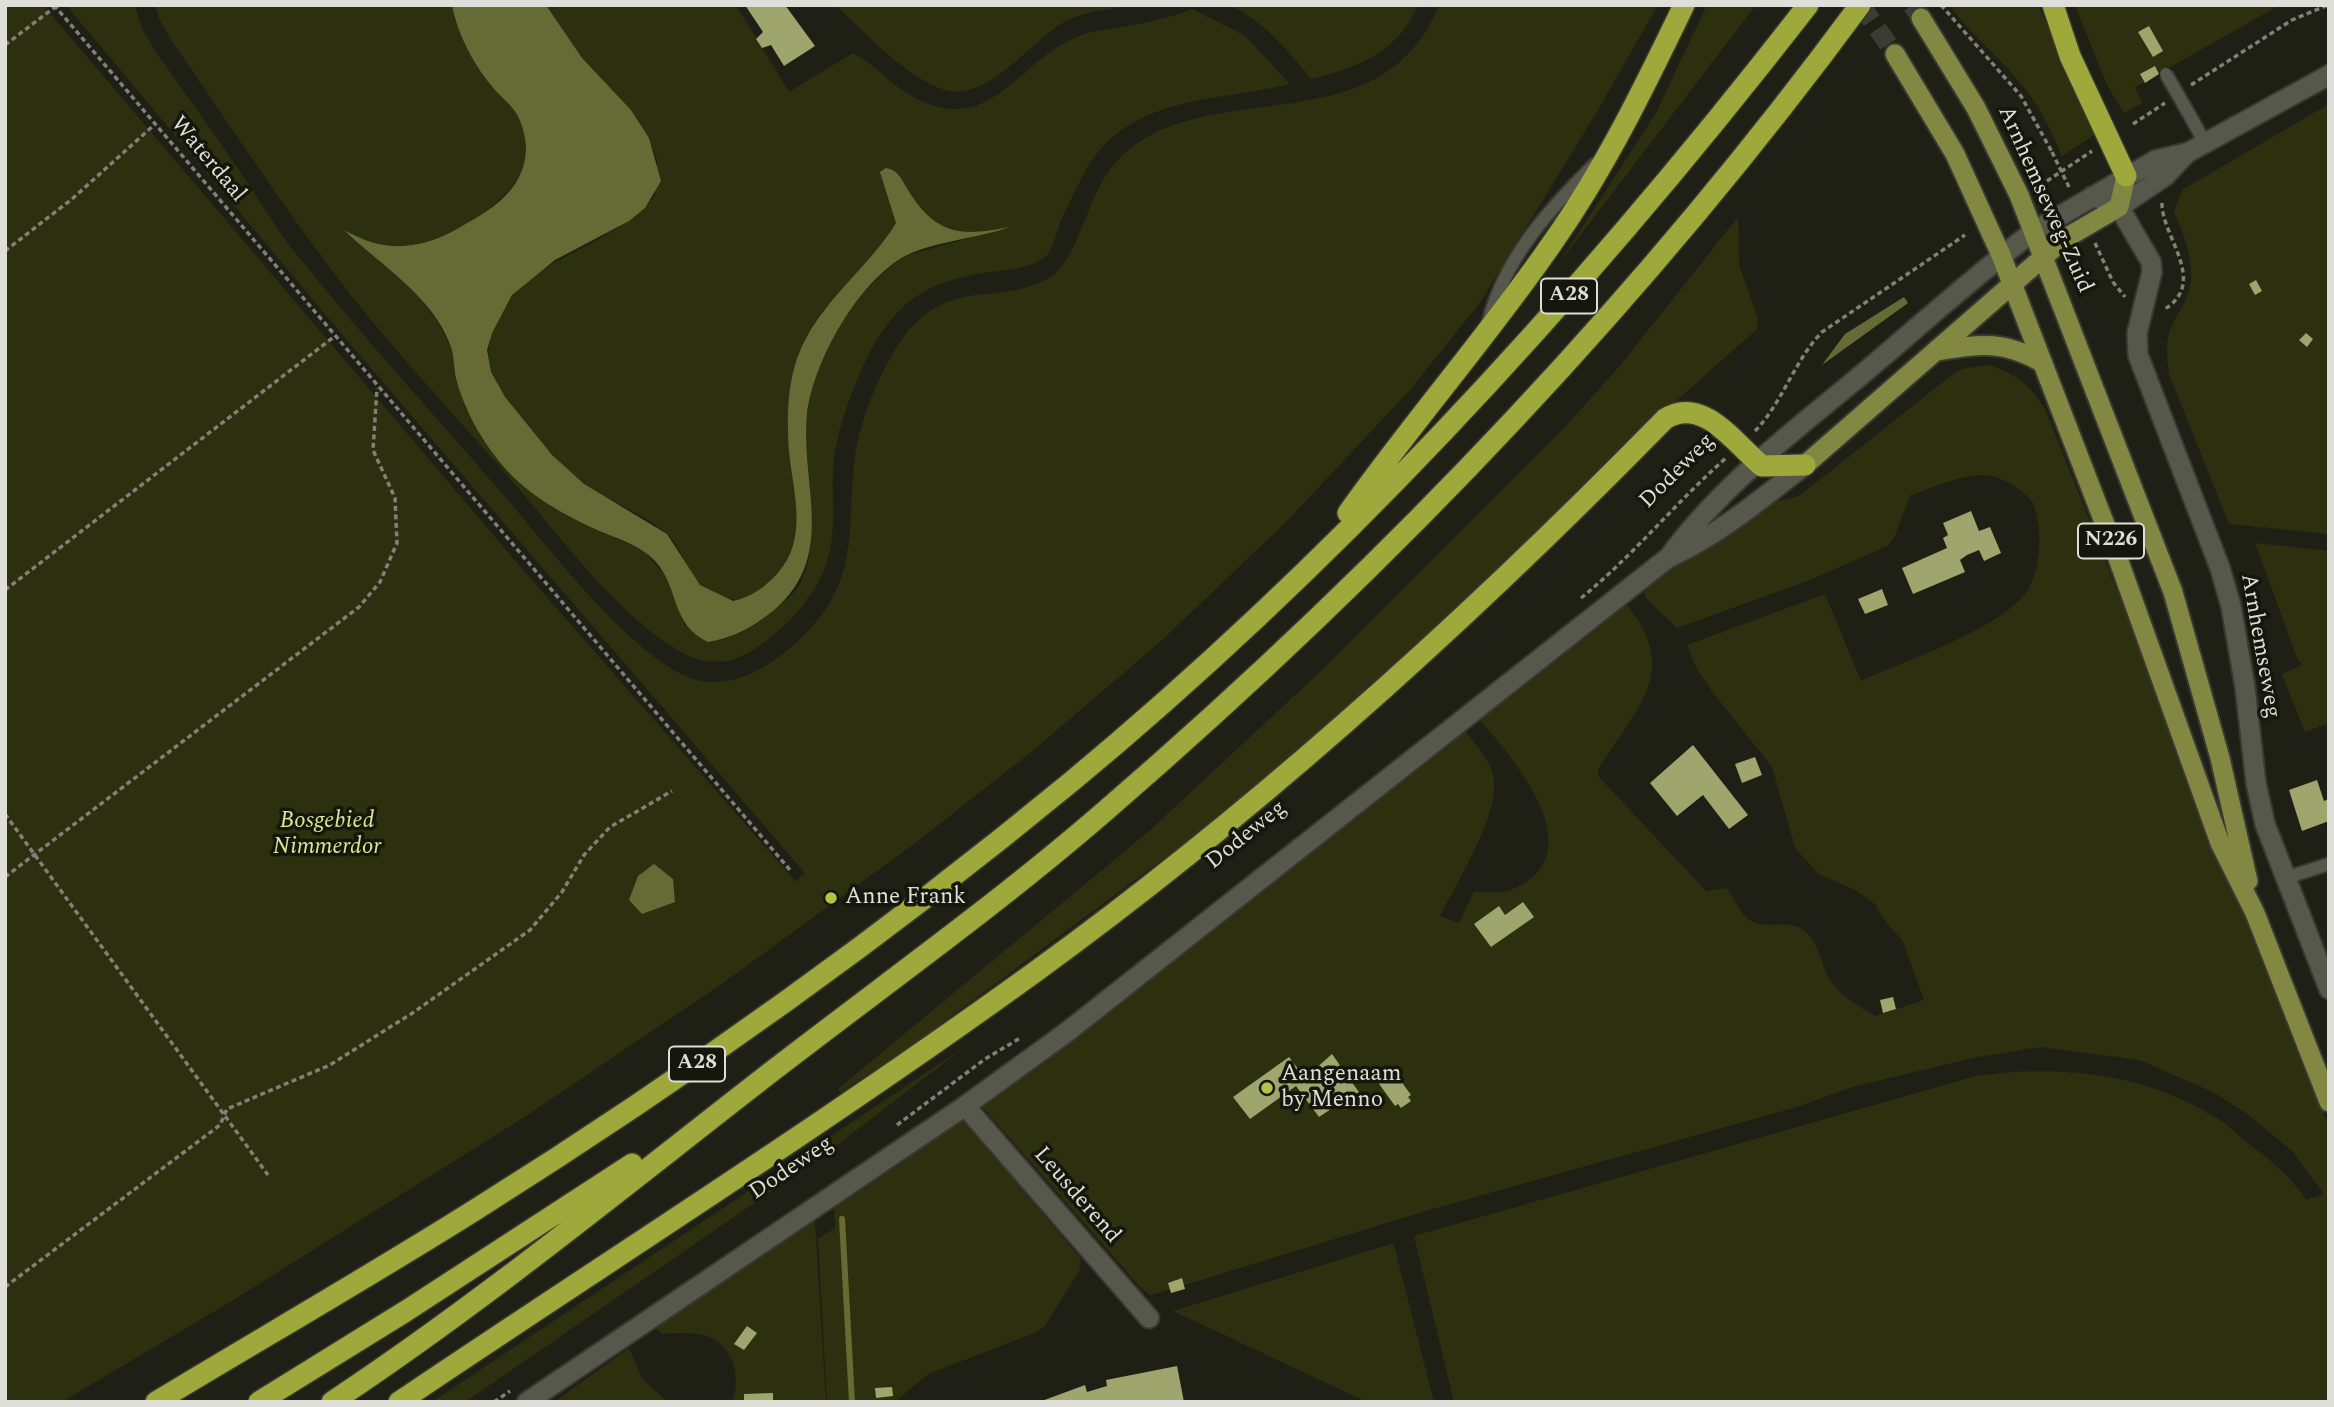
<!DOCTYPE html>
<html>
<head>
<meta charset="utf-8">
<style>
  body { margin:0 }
  #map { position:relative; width:2334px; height:1407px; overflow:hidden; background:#1f2015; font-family:Spectral,serif }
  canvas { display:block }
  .frame { position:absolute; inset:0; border:7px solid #dedfd8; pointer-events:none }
</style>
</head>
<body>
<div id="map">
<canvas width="2334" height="1407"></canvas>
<div class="frame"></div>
</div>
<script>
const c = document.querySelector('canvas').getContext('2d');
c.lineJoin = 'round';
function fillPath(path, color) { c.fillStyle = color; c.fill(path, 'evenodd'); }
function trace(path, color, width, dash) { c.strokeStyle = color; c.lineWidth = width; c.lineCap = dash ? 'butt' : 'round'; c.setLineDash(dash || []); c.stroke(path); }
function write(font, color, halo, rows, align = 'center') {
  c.font = font + ' Spectral,serif'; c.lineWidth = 7; c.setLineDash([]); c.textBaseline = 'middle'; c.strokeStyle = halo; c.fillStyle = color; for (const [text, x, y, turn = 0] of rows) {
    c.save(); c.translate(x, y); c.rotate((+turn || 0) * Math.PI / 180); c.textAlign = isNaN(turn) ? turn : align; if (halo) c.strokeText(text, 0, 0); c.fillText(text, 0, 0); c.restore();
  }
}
fillPath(new Path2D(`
  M5 5H43L524 571 795 881 805 873 345 338 66 5H135L141 27 156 52C184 92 213 132 241 173 261 202 279 234 302 261 368 343 439 420 507 499 549 548 637 664 697 680 736 690 775 663 802 637 859 582 847 535 854 465 857 426 880 369 903 338 951 274 998 309 1052 276 1075 262 1088 200 1107 174 1186 62 1378 158 1439 5H1607L1609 8 1611 5H1658L1595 115 1479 304 1409 391 1285 523 1160 642 1030 753 910 847 723 983 526 1116 235 1299 62 1402H5Z
  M155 5H452C457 28 468 54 482 73 491 86 503 97 513 109 550 156 511 197 471 221 439 240 403 256 366 242 359 240 353 235 347 233L414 291 436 319 451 347 465 408 503 466 563 513 643 550 664 574 685 626C706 621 768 611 783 602 826 577 809 484 806 444 805 429 807 412 810 396 817 350 866 277 908 255L994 231C939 237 924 219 898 173L894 212 896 223C865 271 819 305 797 358 796 400 795 443 795 485 795 508 800 532 792 554 787 568 769 584 757 593 740 604 723 600 707 590 687 578 684 551 668 535 647 515 610 502 586 486 558 467 503 404 491 372 487 360 488 348 491 336 513 255 610 254 655 195L657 160 649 138 631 110 582 58 546 5H736L789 92 853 53C874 63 888 82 908 94 990 142 1013 63 1079 36 1088 32 1100 31 1110 29 1138 24 1166 20 1192 9L1244 35 1290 84C1217 102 1132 94 1087 168 1077 186 1068 204 1060 223 1056 233 1054 247 1047 255 1035 267 1013 269 998 271 936 279 903 293 871 350 855 381 839 423 834 458 831 484 835 511 832 537 827 588 789 628 748 653 730 664 708 664 689 656 629 628 564 542 521 491 472 434 419 378 371 320 299 232 237 135 172 41L159 19Z
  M835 5 1116 7 1134 5C1111 9 1087 11 1066 21 1031 39 989 103 945 90 906 78 865 32 835 5Z
  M1230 5H1418C1397 53 1359 67 1311 79 1287 49 1264 22 1230 5Z
  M1707 5H1756L1559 263 1656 113Z
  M1949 5H2038L2097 133 2062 156C2053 135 2043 113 2029 94 2005 62 1973 37 1949 5Z
  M2075 5H2280L2135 87 2142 103 2124 113 2107 85Z
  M2329 104V534L2229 524 2169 374C2167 358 2165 340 2172 325 2180 310 2189 298 2191 280 2193 257 2183 232 2174 212L2182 190Z
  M1738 217 1739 265 1758 319 1757 329 1658 417 1518 558 1257 789 914 1044 841 1092 838 1089 1149 831 1321 671 1563 429 1619 367Z
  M1988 365C2016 373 2031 386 2046 411L2329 1127V1402H1454L1414 1236 1976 1076C2061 1064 2146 1073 2220 1120 2231 1127 2239 1137 2249 1144 2272 1162 2290 1175 2306 1200L2324 1194 2292 1151 2246 1113 2213 1092 2139 1060 2040 1047 1973 1058 1852 1087 1797 1107 1429 1210 1165 1291 1150 1295 1140 1287 979 1103 1463 728C1472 740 1485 754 1491 768 1507 806 1457 881 1440 916L1459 923 1474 892C1487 891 1499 894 1511 890 1598 855 1512 756 1477 717L1623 600C1683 671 1638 705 1598 770V776L1706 891 1727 888C1733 898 1739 911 1748 919 1765 932 1788 917 1805 931 1820 943 1821 968 1832 983 1843 998 1860 1006 1875 1016L1924 1000 1903 941 1885 921 1875 904 1855 890 1819 874 1795 848 1772 767 1711 690 1695 665 1687 645 1825 594 1861 681C1906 660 1997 630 2025 594 2041 575 2044 524 2032 502 2025 491 2005 479 1992 476 1971 471 1930 488 1910 496L1894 538 1887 546 1810 580 1677 628 1646 598 1642 585 1769 504 1799 496 1952 375 1962 369Z
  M2255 543 2329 551V723L2305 732 2282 674 2302 665 2297 658Z
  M966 1046 824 1155 465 1402H432Z
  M961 1117 1081 1259 1079 1271 1044 1327 1037 1332 928 1374 895 1402H827L818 1239 835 1228 834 1208 906 1160Z
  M815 1221 826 1402H732C737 1390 737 1374 733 1363 720 1330 693 1332 662 1334L654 1326Z
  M1391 1244 1394 1245 1434 1402H1367L1173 1311Z
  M629 1348 642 1379 668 1402H554Z`), '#2d300f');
fillPath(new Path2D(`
  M452 5H546L582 58 631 110 649 138 661 181 645 208 629 221 555 260 512 295 492 333 487 350 491 372 505 397 552 455 584 484 667 534 700 585 733 601C751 597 764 588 777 574 809 539 793 493 789 451 787 420 787 385 798 356 818 303 867 270 896 223L880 172 886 168C897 170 900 176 905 185 933 233 957 238 1009 227 977 239 924 242 897 261 854 290 813 363 807 414 800 484 838 556 774 610 753 627 735 637 708 642 670 624 680 589 655 561 639 544 615 538 595 529 561 513 528 495 503 466 482 441 464 410 456 378 454 368 454 356 451 347 433 296 381 266 344 230 382 252 417 251 455 230 489 211 524 192 526 150 526 137 522 121 514 110 509 103 501 97 495 90 475 67 458 36 452 5Z
  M1904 297 1908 303 1822 365 1845 334Z
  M654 864 673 879 675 902 642 914 629 900 638 876Z`), '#666b35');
trace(new Path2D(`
  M842 1219 852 1402`), '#666b35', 6);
fillPath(new Path2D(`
  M745 5H785L815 46 784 66 771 45 762 48 756 39 763 32Z
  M2149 26 2163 51 2153 57 2138 32Z
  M2155 66 2159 74 2145 83 2140 74Z
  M2256 280 2262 291 2255 295 2249 284Z
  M2306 333 2313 339 2307 347 2299 340Z
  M1971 511 1979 531 1990 527 2001 553 1984 561 1979 550 1967 555 1960 560 1965 572 1913 594 1902 568 1947 548 1943 538 1948 535 1943 523Z
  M1882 589 1888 605 1865 614 1858 599Z
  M1693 745 1748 815 1729 829 1703 795 1677 816 1650 783Z
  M1755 757 1762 775 1742 783 1735 764Z
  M2317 780 2324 801 2329 799V821L2302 831 2289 790Z
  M1523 902 1534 917 1491 947 1474 924 1499 906 1505 915Z
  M1893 997 1896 1009 1883 1013 1880 1000Z
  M1332 1054 1363 1098 1345 1110 1340 1103 1319 1117 1296 1086 1250 1119 1233 1097 1289 1057 1305 1078Z
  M1393 1070 1411 1095 1408 1097 1411 1101 1401 1108 1398 1104 1395 1106 1377 1081Z
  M1182 1278 1185 1289 1171 1293 1168 1283Z
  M747 1326 757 1333 744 1350 734 1344Z
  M1177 1366 1184 1402H1039L1085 1385 1087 1392 1107 1386 1106 1380Z
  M892 1387 893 1396 876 1398 875 1388Z
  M773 1393V1402H744V1394Z`), '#9ea56d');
trace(new Path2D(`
  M1861 5 1895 54
  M1912 5 1921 18`), '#3c3d32', 19, [19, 10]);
const service = new Path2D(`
  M2189 114 2205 143
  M1488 324C1503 260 1549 209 1595 164
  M2285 878 2329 864`);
const minor = new Path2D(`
  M2093 196 2119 207 2151 262 2152 272 2137 333 2138 355 2220 568 2231 606 2245 687 2256 783 2265 824 2329 989
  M2119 207 2165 176 2187 153 2329 75
  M2034 231 2156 160 2186 153
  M965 1106 1149 1318`);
const tertiary = new Path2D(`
  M1670 557C1720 534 1761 499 1805 465
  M527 1402 965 1106 1067 1032 1669 557C1722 484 1797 429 1866 371 1922 324 1975 275 2034 231`);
const primary = new Path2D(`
  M1921 18 1976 108 2019 195 2173 592 2220 758 2248 881
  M1895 54 1955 154 2001 255 2116 553 2220 843 2255 913 2329 1102
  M1937 351C1981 344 2003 340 2043 363
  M1805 465 2064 239 2119 207 2126 176`);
const motorway = new Path2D(`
  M2053 5 2070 56 2126 176
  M1348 513C1414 420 1489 335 1553 242 1605 168 1645 86 1684 5
  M156 1402C262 1338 370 1276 475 1210 682 1080 882 938 1071 782 1346 554 1589 287 1808 5
  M259 1402 406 1311 632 1164
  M332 1402C486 1300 629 1182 775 1069 885 984 999 903 1104 812 1383 571 1641 302 1860 5
  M399 1402C611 1259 828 1122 1035 972 1261 808 1470 618 1665 419 1703 395 1735 444 1762 466L1805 465`);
trace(service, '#383932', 16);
trace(minor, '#383932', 23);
trace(tertiary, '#383932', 23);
trace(primary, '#383932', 23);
trace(motorway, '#383932', 24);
trace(new Path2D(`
  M54 5 790 870
  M1941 5 2021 96 2052 152
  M5 45 55 7
  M2191 85 2292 20 2328 5
  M2133 124 2165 103
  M2047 181 2092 151
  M2162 203C2161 236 2210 283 2163 310
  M2095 243 2113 282 2125 297
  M5 251 72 199 154 125
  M1755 431C1783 402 1794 361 1822 332L1965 235
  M5 590 335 336
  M1581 598C1634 555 1675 503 1726 458
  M5 814 268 1175
  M5 877 359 607 380 582 397 543 395 498 373 450 377 388
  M897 1125 985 1059 1022 1037
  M5 1287 220 1125 227 1109 330 1065 414 1012 530 930 562 892 584 855 610 827 672 791
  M494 1402 510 1391`), '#808178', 3.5, [5, 3.5]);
trace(service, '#56584b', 12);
trace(minor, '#56584b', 19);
trace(tertiary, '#56584b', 19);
trace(primary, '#828841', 19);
trace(motorway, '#9fa83b', 21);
const serviceBridge = new Path2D(`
  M2166 74 2189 114`);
trace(serviceBridge, '#383932', 16, []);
trace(new Path2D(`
  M2052 152 2069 187`), '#808178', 3.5, [5, 3.5]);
trace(serviceBridge, '#56584b', 12);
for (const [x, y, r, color] of [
  [831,898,7,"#b7c148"],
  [1267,1088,7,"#b7c148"]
]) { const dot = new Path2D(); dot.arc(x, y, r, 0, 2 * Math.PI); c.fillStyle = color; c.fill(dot); trace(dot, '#16170c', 2.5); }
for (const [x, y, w] of [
  [1569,296,56],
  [2111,541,66],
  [697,1064,56]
]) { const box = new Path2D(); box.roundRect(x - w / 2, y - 17.5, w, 35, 5); c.fillStyle = '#16170c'; c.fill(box); trace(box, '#dedfd8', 2); }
write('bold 21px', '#dedfd8', null, [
  ["A28",1569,296],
  ["N226",2111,541],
  ["A28",697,1064]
]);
write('23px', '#dedfd8', '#16170c', [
  ["Waterdaal",207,160,50],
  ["Arnhemseweg-Zuid",2044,200,66],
  ["Dodeweg",1678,472,-45],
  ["Arnhemseweg",2259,646,80],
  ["Dodeweg",1247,836,-39],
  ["Dodeweg",792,1169,-34],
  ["Leusderend",1076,1196,49]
]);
write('italic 23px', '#dee794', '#16170c', [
  ["Bosgebied",327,822],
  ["Nimmerdor",327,848]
]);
write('23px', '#dedfd8', '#16170c', [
  ["Anne Frank",845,898],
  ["Aangenaam",1281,1075],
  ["by Menno",1281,1101]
], 'left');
</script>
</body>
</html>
